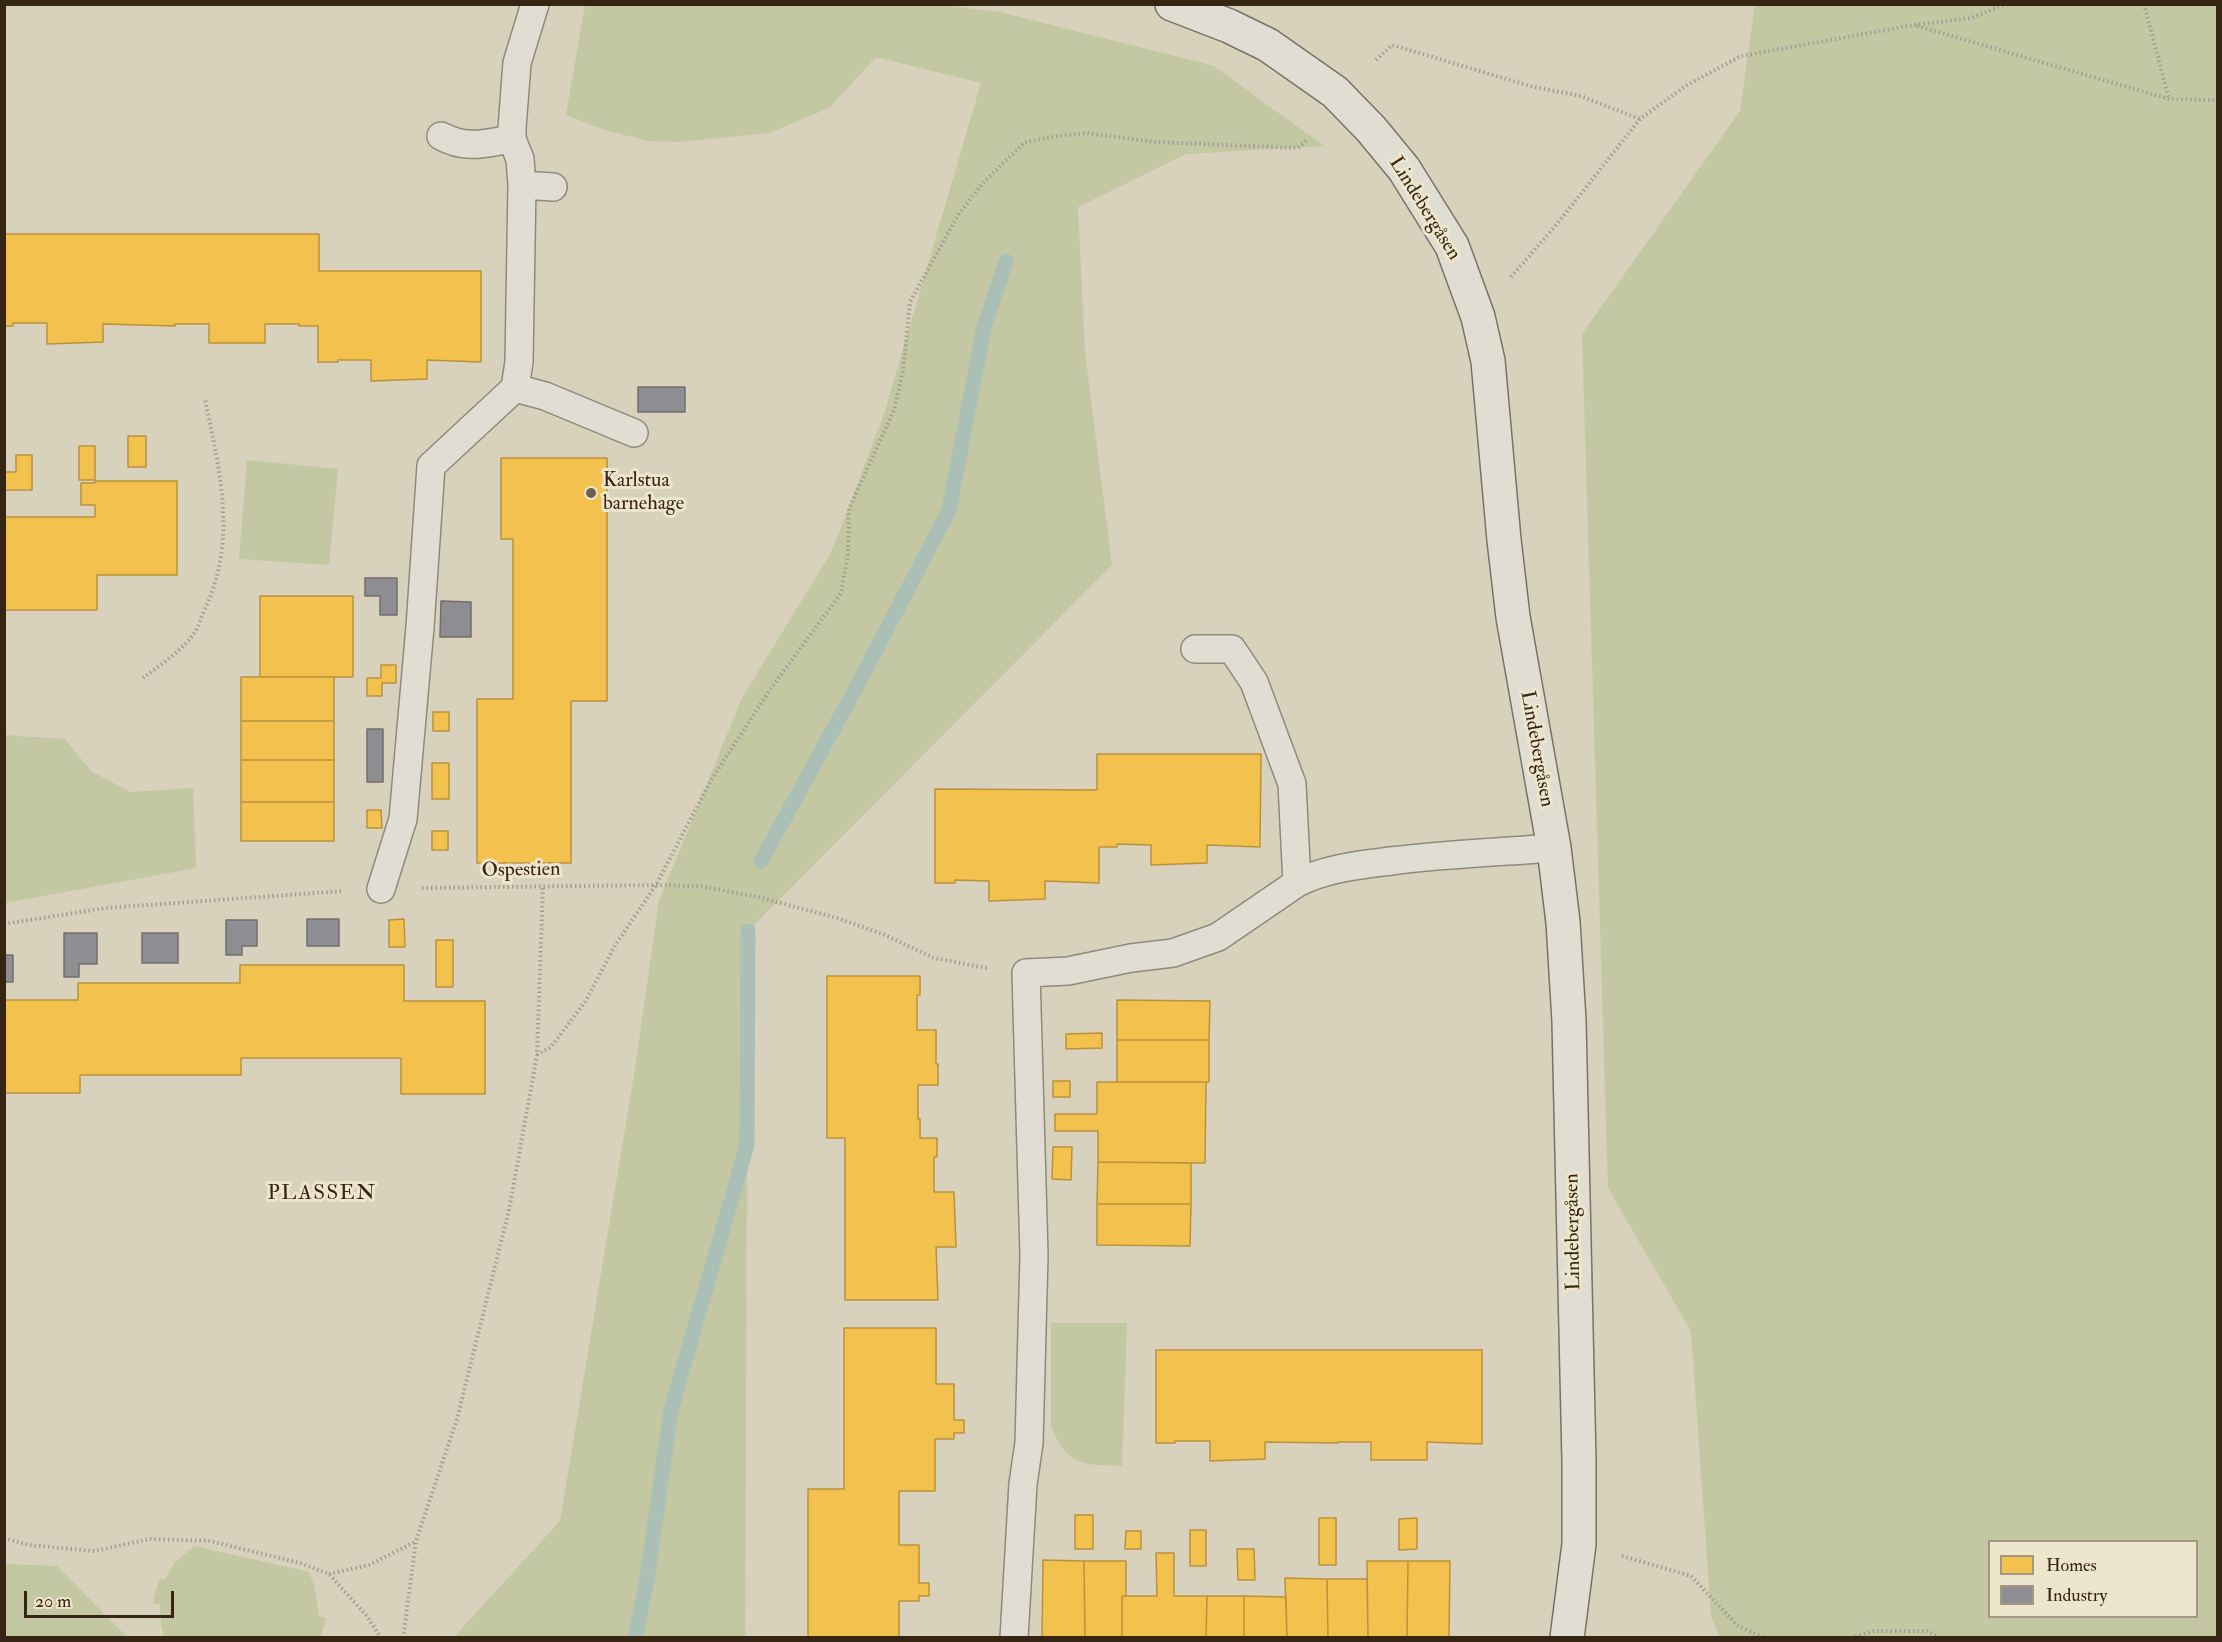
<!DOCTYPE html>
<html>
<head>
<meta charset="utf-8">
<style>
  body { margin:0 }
  #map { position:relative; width:2222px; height:1642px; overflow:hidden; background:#d8d1bc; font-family:"IM FELL Double Pica",serif }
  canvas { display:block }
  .frame { position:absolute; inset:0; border:6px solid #372513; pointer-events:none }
  .legend { position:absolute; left:1988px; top:1540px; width:210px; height:78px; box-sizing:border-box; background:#ede5cc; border:2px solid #a49882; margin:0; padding:8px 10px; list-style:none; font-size:18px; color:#372513 }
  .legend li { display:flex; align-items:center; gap:12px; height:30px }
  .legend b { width:30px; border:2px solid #a49882 }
  .scale { position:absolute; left:24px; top:1591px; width:150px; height:27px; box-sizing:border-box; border:3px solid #372513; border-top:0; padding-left:8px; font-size:18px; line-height:21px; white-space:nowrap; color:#372513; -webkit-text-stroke:4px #ede5cc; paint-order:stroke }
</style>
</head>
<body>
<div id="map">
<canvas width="2222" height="1642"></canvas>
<div class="frame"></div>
<ul class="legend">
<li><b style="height:16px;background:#f2c14e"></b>Homes</li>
<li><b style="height:16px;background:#8d8d92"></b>Industry</li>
</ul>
<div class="scale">20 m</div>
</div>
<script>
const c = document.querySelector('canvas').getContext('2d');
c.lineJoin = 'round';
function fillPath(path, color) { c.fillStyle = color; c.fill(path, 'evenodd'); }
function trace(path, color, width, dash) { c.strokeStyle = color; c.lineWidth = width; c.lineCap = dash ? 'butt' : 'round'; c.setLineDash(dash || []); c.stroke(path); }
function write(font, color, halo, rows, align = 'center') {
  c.font = font + ' "IM FELL Double Pica",serif'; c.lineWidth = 6; c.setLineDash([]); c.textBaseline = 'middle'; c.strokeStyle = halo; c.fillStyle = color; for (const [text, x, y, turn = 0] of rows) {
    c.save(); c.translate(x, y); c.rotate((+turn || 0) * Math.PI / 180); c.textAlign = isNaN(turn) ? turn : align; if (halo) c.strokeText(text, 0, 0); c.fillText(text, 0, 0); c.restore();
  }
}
fillPath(new Path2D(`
  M585 5 935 4 1000 12 1214 66 1324 146 1186 154 1078 207 1085 353 1112 565 748 931 745 1637H454L560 1521 635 1069 659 901 742 698 832 551 884 414 981 83 876 57 829 108 769 133 679 142 648 141 605 130 566 115Z
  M1755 5H2217V1637L1720 1638 1711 1615 1691 1331 1608 1188 1582 334 1740 111ZM1990 1542H2196V1616H1990Z
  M247 460 338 469 329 565 239 559Z
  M4 735 65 739 91 771 130 792 193 788 196 868 5 903Z
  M1051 1323H1127L1122 1466C1083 1465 1067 1466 1051 1426Z
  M194 1546 309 1572 314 1585 319 1616 326 1618 321 1637H164L161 1624 160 1605 153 1603 159 1579 165 1580 174 1563Z
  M5 1564 57 1566 127 1637H5Z`), '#c3c7a2');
const homes = new Path2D(`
  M4 234H319V271H481V362L427 360V379L371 381V360H338V362H318V326H299V324H265V343H209V324H175V326L103 324V342L47 344V323H13V326H4Z
  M128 436H146V467H128Z
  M79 446H95V480H79Z
  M16 455H32V490H4V472H16Z
  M501 458H607V701H571V863H477V699H513V539H501Z
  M95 481H177V575H97V610H4V517H95V505H81V483H95Z
  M260 596H353V677H260Z
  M381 665H396V683H382V696H367V678H381Z
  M241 677H334V721H241Z
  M433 712H449V731H433Z
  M241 721H334V760H241Z
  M1097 754H1261L1260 847 1207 845V863L1151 865V845L1117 844V847H1099V883L1045 881V899L989 901V881L955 880V883H935V789L1097 790Z
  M241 760H334V802H241Z
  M432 763H449V799H432Z
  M241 802H334V841H241Z
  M367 810H381L382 828H367Z
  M432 831H448V850H432Z
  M404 919 405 947H389V920Z
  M436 940H453V987H436Z
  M240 965H404V1001H485V1094H401V1058H241V1075H80V1093H4V1000H78V983H240Z
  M827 976H920V995H917V1030H936V1064H938V1085H918V1119H920V1138H937V1157H934V1192H954L956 1247H936L938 1300H845V1138H827Z
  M1117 1000 1210 1001 1209 1040H1117Z
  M1102 1033V1048L1066 1049V1034Z
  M1117 1040H1209V1082H1117Z
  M1053 1081H1070V1097H1053Z
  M1097 1082H1206L1205 1163 1098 1162V1131H1055V1114H1097Z
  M1053 1147H1072L1071 1180 1052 1179Z
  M1098 1162 1191 1163V1204H1097Z
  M1097 1204H1191L1190 1246 1097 1245Z
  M844 1328H936V1384H954V1420H964V1433H954V1439H935V1491H899V1545H919V1583H929V1596H919V1601H899V1638H808V1489H844Z
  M1156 1350H1482V1444L1427 1442V1460H1371V1442H1338V1443L1265 1442V1459L1210 1461V1441H1175V1443H1156Z
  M1075 1515H1093V1549H1075Z
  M1319 1518H1336V1565H1319Z
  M1417 1518V1549L1399 1550V1519Z
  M1190 1530H1206V1566H1190Z
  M1126 1531H1141V1549H1125Z
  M1237 1549H1254L1255 1580H1238Z
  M1156 1553H1174V1596H1207L1206 1638H1122V1596H1157Z
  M1043 1560 1084 1561 1085 1638H1042Z
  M1084 1561H1126V1596H1122V1638H1085Z
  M1367 1561H1408L1407 1638H1368Z
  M1408 1561H1450L1449 1638H1407Z
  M1285 1578 1327 1579 1328 1638H1287Z
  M1327 1579H1367L1368 1638H1328Z
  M1207 1596H1244V1638H1206Z
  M1244 1596 1286 1597 1287 1638H1244Z`);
fillPath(homes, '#f2c14e');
trace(homes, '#ba923c', 1.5);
const industry = new Path2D(`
  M638 387H685V412H638Z
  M365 578H397V615H380V596H365Z
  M441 601 471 602V637H440Z
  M367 729H383V782H367Z
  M307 919H339V946H307Z
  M226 920H257V946H242V955H226Z
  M64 933H97V964H79V977H64Z
  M142 933H178V963H142Z
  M4 955H13V982H4Z`);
fillPath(industry, '#8d8d92');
trace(industry, '#736e6c', 1.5);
trace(new Path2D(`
  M761 861 856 688 949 510 984 327 1006 261
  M635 1638 647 1579 671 1410 747 1145 748 931`), '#aac0b6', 15);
const lane = new Path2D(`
  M441 136C467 150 485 143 512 139
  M522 185 553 187
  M515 388 545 396 634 433
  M1195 649H1232L1254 682 1292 784 1297 883
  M381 889 403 819 420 627 431 466 515 388 519 362 522 185 520 159 512 139V128L517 63 535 4
  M1014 1638 1023 1484 1029 1443 1034 1255 1026 973 1068 971 1131 958 1173 953 1218 937 1297 883C1327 868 1359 865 1391 861 1445 854 1500 852 1554 848`);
const secondary = new Path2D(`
  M1172 4 1229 26 1268 45 1335 92 1371 129 1404 169 1452 246 1478 317 1488 361 1504 540 1513 617 1554 848 1563 922 1569 1021 1579 1461V1544L1567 1638`);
trace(lane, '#908a7c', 30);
trace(secondary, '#797266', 36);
trace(new Path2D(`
  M2144 4 2169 99
  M1917 26 2169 99 2218 100
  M1376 60 1392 45 1530 86 1581 96 1640 119
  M1511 277 1557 224 1640 119 1687 85 1741 56 1914 25 1971 18 2006 4
  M143 678C159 666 184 649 195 632 199 626 201 618 204 611 238 540 220 473 205 399
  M422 888 656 885 700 886 758 897 837 918 885 935 934 958 987 968
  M4 924 106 908 343 891
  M537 1055 551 1047 585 1002 616 944 656 885 711 780 772 687 841 593 848 555 849 509 894 410 903 371 910 302 958 215 982 184 1025 142 1058 136 1086 133 1155 142 1298 148 1308 139
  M4 1538 29 1545 95 1551 149 1539 210 1541 300 1563 329 1574 367 1616 381 1638
  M1622 1556 1691 1576 1738 1626 1765 1638
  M329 1574 369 1565 415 1542
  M403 1638 416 1541 457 1419 509 1210 537 1055 543 885
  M1851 1638 1874 1631H1927L1940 1638`), '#a29e94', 4, [1.5, 3]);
trace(lane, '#e0ddd3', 27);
trace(secondary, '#e0ddd3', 33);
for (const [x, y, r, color] of [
  [591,493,6,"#6f614e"]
]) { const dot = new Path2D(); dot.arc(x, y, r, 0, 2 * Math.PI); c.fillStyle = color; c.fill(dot); trace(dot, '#ede5cc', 2); }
write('20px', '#372513', '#ede5cc', [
  ["Lindebergåsen",1424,209,58],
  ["Lindebergåsen",1536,749,80],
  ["Ospestien",521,871,-1],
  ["Lindebergåsen",1574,1232,-91]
]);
write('20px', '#372513', '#ede5cc', [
  ["Karlstua",603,482],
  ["barnehage",603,505]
], 'left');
c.letterSpacing = '1.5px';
write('21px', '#372513', '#ede5cc', [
  ["PLASSEN",322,1194]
]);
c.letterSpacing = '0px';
</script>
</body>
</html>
